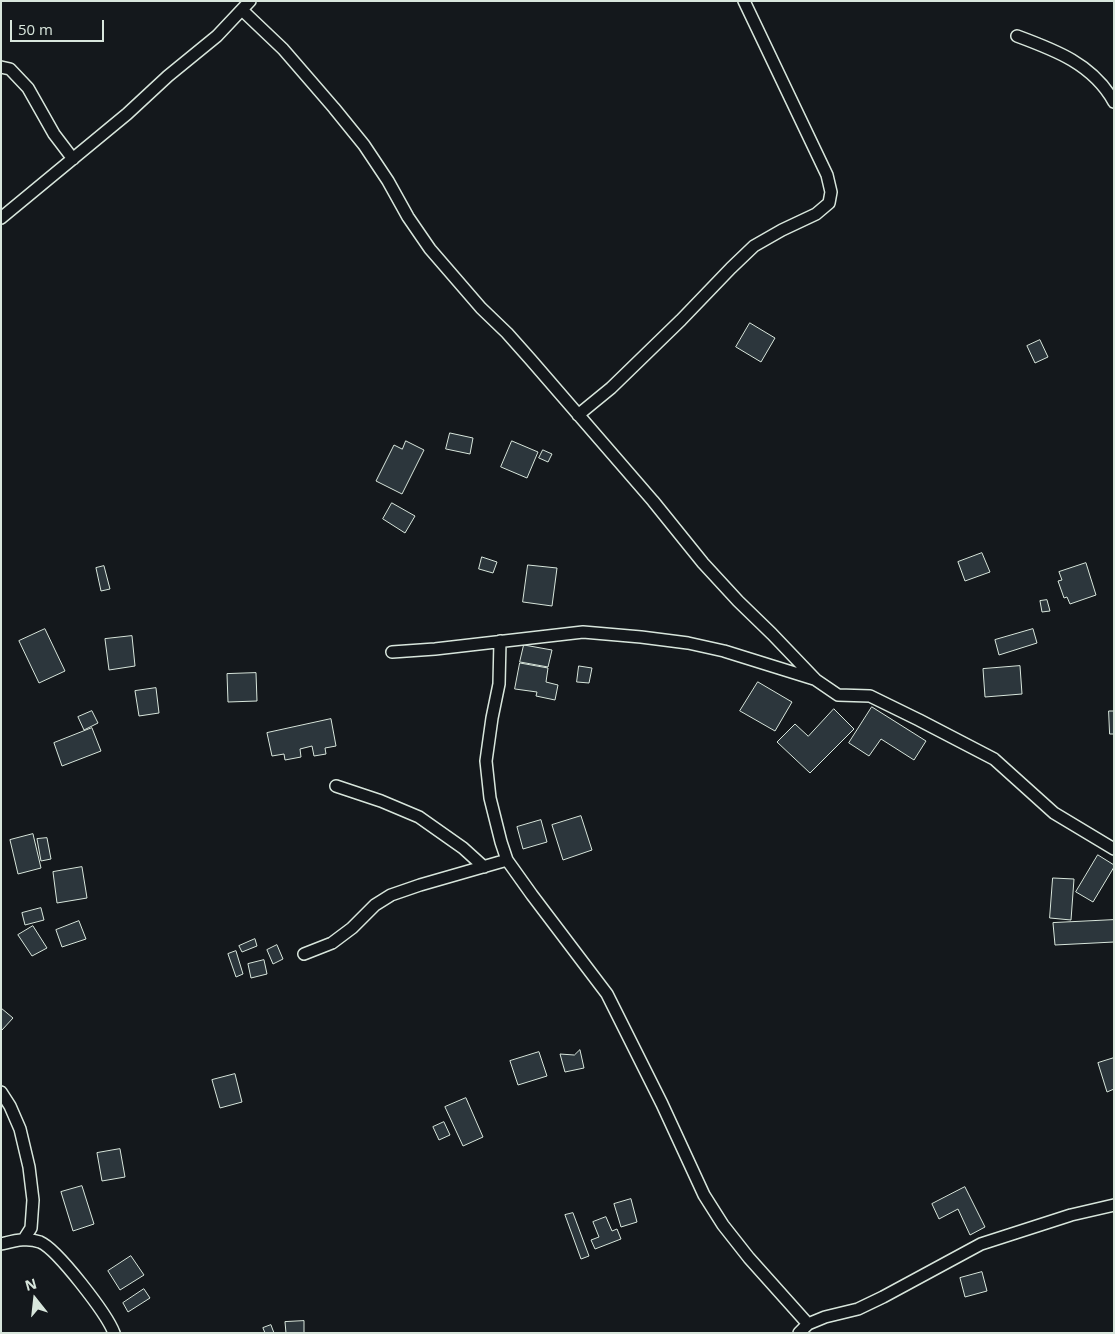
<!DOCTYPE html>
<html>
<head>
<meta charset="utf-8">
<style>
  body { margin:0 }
  #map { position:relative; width:1115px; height:1334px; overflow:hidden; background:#14181c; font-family:"Open Sans",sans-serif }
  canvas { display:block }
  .frame { position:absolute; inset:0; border:2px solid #d8e6dc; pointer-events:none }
  .north { position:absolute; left:10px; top:1274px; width:50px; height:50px; -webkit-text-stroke:4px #14181c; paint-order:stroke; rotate:344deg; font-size:14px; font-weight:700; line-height:20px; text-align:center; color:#d8e6dc }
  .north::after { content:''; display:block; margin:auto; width:18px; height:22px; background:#d8e6dc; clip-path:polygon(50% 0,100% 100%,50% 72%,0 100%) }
  .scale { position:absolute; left:10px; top:20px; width:94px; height:22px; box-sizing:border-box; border:2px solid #d8e6dc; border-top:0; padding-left:6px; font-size:15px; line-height:18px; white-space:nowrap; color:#d8e6dc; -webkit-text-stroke:4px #14181c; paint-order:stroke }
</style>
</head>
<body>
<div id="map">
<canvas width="1115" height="1334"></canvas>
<div class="frame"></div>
<div class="north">N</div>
<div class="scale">50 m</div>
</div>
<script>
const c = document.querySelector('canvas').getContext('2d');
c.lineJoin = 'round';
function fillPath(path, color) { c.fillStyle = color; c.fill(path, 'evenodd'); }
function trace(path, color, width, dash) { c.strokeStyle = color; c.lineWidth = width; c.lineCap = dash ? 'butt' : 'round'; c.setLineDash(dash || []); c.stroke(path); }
const building = new Path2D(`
  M750 323 775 338 761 362 736 347Z
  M1040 340 1048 357 1035 363 1027 346Z
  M450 433 473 438 470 454 446 449Z
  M406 441 424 450 402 494 376 481 394 445 402 449Z
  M512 441 538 452 527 478 501 467Z
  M543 450 552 454 548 462 539 458Z
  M392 503 415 516 405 533 383 519Z
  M982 553 990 572 965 581 958 562Z
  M482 557 497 562 493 573 479 569Z
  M1086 563 1096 595 1070 604 1067 597 1064 598 1058 581 1062 580 1059 572Z
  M528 565 557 568 552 606 523 602Z
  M104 566 110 589 101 591 96 568Z
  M1047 600 1050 611 1042 612 1040 601Z
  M45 629 65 671 39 683 19 641Z
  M1033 629 1037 643 999 655 995 640Z
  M132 636 135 666 109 670 105 639Z
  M524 645 552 650 548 667 520 662Z
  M520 663 548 668 546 682 558 685 555 700 536 696 537 692 515 689Z
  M579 666 592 668 589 683 577 682Z
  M1020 666 1022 694 985 697 983 669Z
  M256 673 257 701 228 702 227 674Z
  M758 682 792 702 775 731 740 711Z
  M156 688 159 713 139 716 135 691Z
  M872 707 926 741 914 760 881 739 869 756 849 743Z
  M834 709 854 729 810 773 777 742 795 724 808 736Z
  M92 711 98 723 84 730 78 717Z
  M1109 711H1114V734H1110Z
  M331 719 336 746 325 748 326 754 314 756 312 746 300 749 301 757 285 760 284 754 272 756 267 733Z
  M92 728 101 751 62 766 54 743Z
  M581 816 592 850 563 860 552 825Z
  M541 820 547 842 523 849 517 827Z
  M33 834 41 868 18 874 10 840Z
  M47 838 51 859 41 861 37 839Z
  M1098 855 1114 865V867L1093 902 1076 892Z
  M82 867 87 898 57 903 53 872Z
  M1053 878 1074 879 1071 920 1050 918Z
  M41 908 44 920 25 925 22 913Z
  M1114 920V942L1055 945 1053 923Z
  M79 921 86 939 62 947 56 930Z
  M33 926 47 948 32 956 18 935Z
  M255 939 257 946 242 952 239 946Z
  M277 945 283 959 273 964 267 950Z
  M236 951 243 974 236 977 228 954Z
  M264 960 267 974 251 978 248 964Z
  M1 1008 13 1018 2 1030 1 1029Z
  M580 1050 584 1068 565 1072 560 1054 574 1055Z
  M539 1052 547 1076 518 1085 510 1061Z
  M1114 1058V1089L1107 1092 1098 1063Z
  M235 1074 242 1102 220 1108 212 1080Z
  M466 1098 483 1137 463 1146 445 1107Z
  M444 1122 450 1135 439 1140 433 1127Z
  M120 1149 125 1177 102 1181 97 1153Z
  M82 1186 94 1224 73 1231 61 1192Z
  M965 1187 985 1227 970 1235 958 1209 939 1219 932 1204Z
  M631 1199 637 1222 621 1227 614 1204Z
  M573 1213 589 1256 581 1259 565 1215Z
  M606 1217 612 1231 617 1229 621 1239 595 1249 591 1240 599 1237 593 1222Z
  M131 1256 144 1275 120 1290 108 1271Z
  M982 1272 987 1291 965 1297 960 1278Z
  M144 1289 150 1298 128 1312 123 1303Z
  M304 1321V1333H286L285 1322Z
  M271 1325 274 1333H265L263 1328Z`);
fillPath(building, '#2c363c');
trace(building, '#d8e6dc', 1);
const minor = new Path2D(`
  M242 10 283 49 334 108 364 145 388 181 408 217 430 249 481 308 507 333 531 360 653 501 703 563 738 601 772 634 816 680 838 695 870 696 919 720 994 759 1054 813 1114 849
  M1017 36C1055 50 1093 64 1114 102
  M1 67 10 69 28 88 54 134 73 159
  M1 218 127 114 168 76 217 36 250 1
  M578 415 611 388 681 320 731 268 754 246 782 230 816 214 829 203 831 192 827 175 744 1
  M500 641 499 684 492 718 486 761 490 798 501 842 507 860 532 895 607 994 662 1104 704 1195 723 1225 749 1258 808 1324
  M392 652 435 649 583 632 641 637 688 643 724 651 814 679
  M336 786 381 801 419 817 463 848 484 867
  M304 954 332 943 352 928 375 905 391 895 420 885 507 860
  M1 1092 10 1106 20 1129 29 1167 33 1200 31 1228 24 1239
  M1 1244C14 1241 27 1237 40 1242 57 1249 107 1314 114 1333
  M799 1333 808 1324 825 1317 858 1309 883 1297 981 1244 1071 1215 1114 1205`);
trace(minor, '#d8e6dc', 14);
trace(minor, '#14181c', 11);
</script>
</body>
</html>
